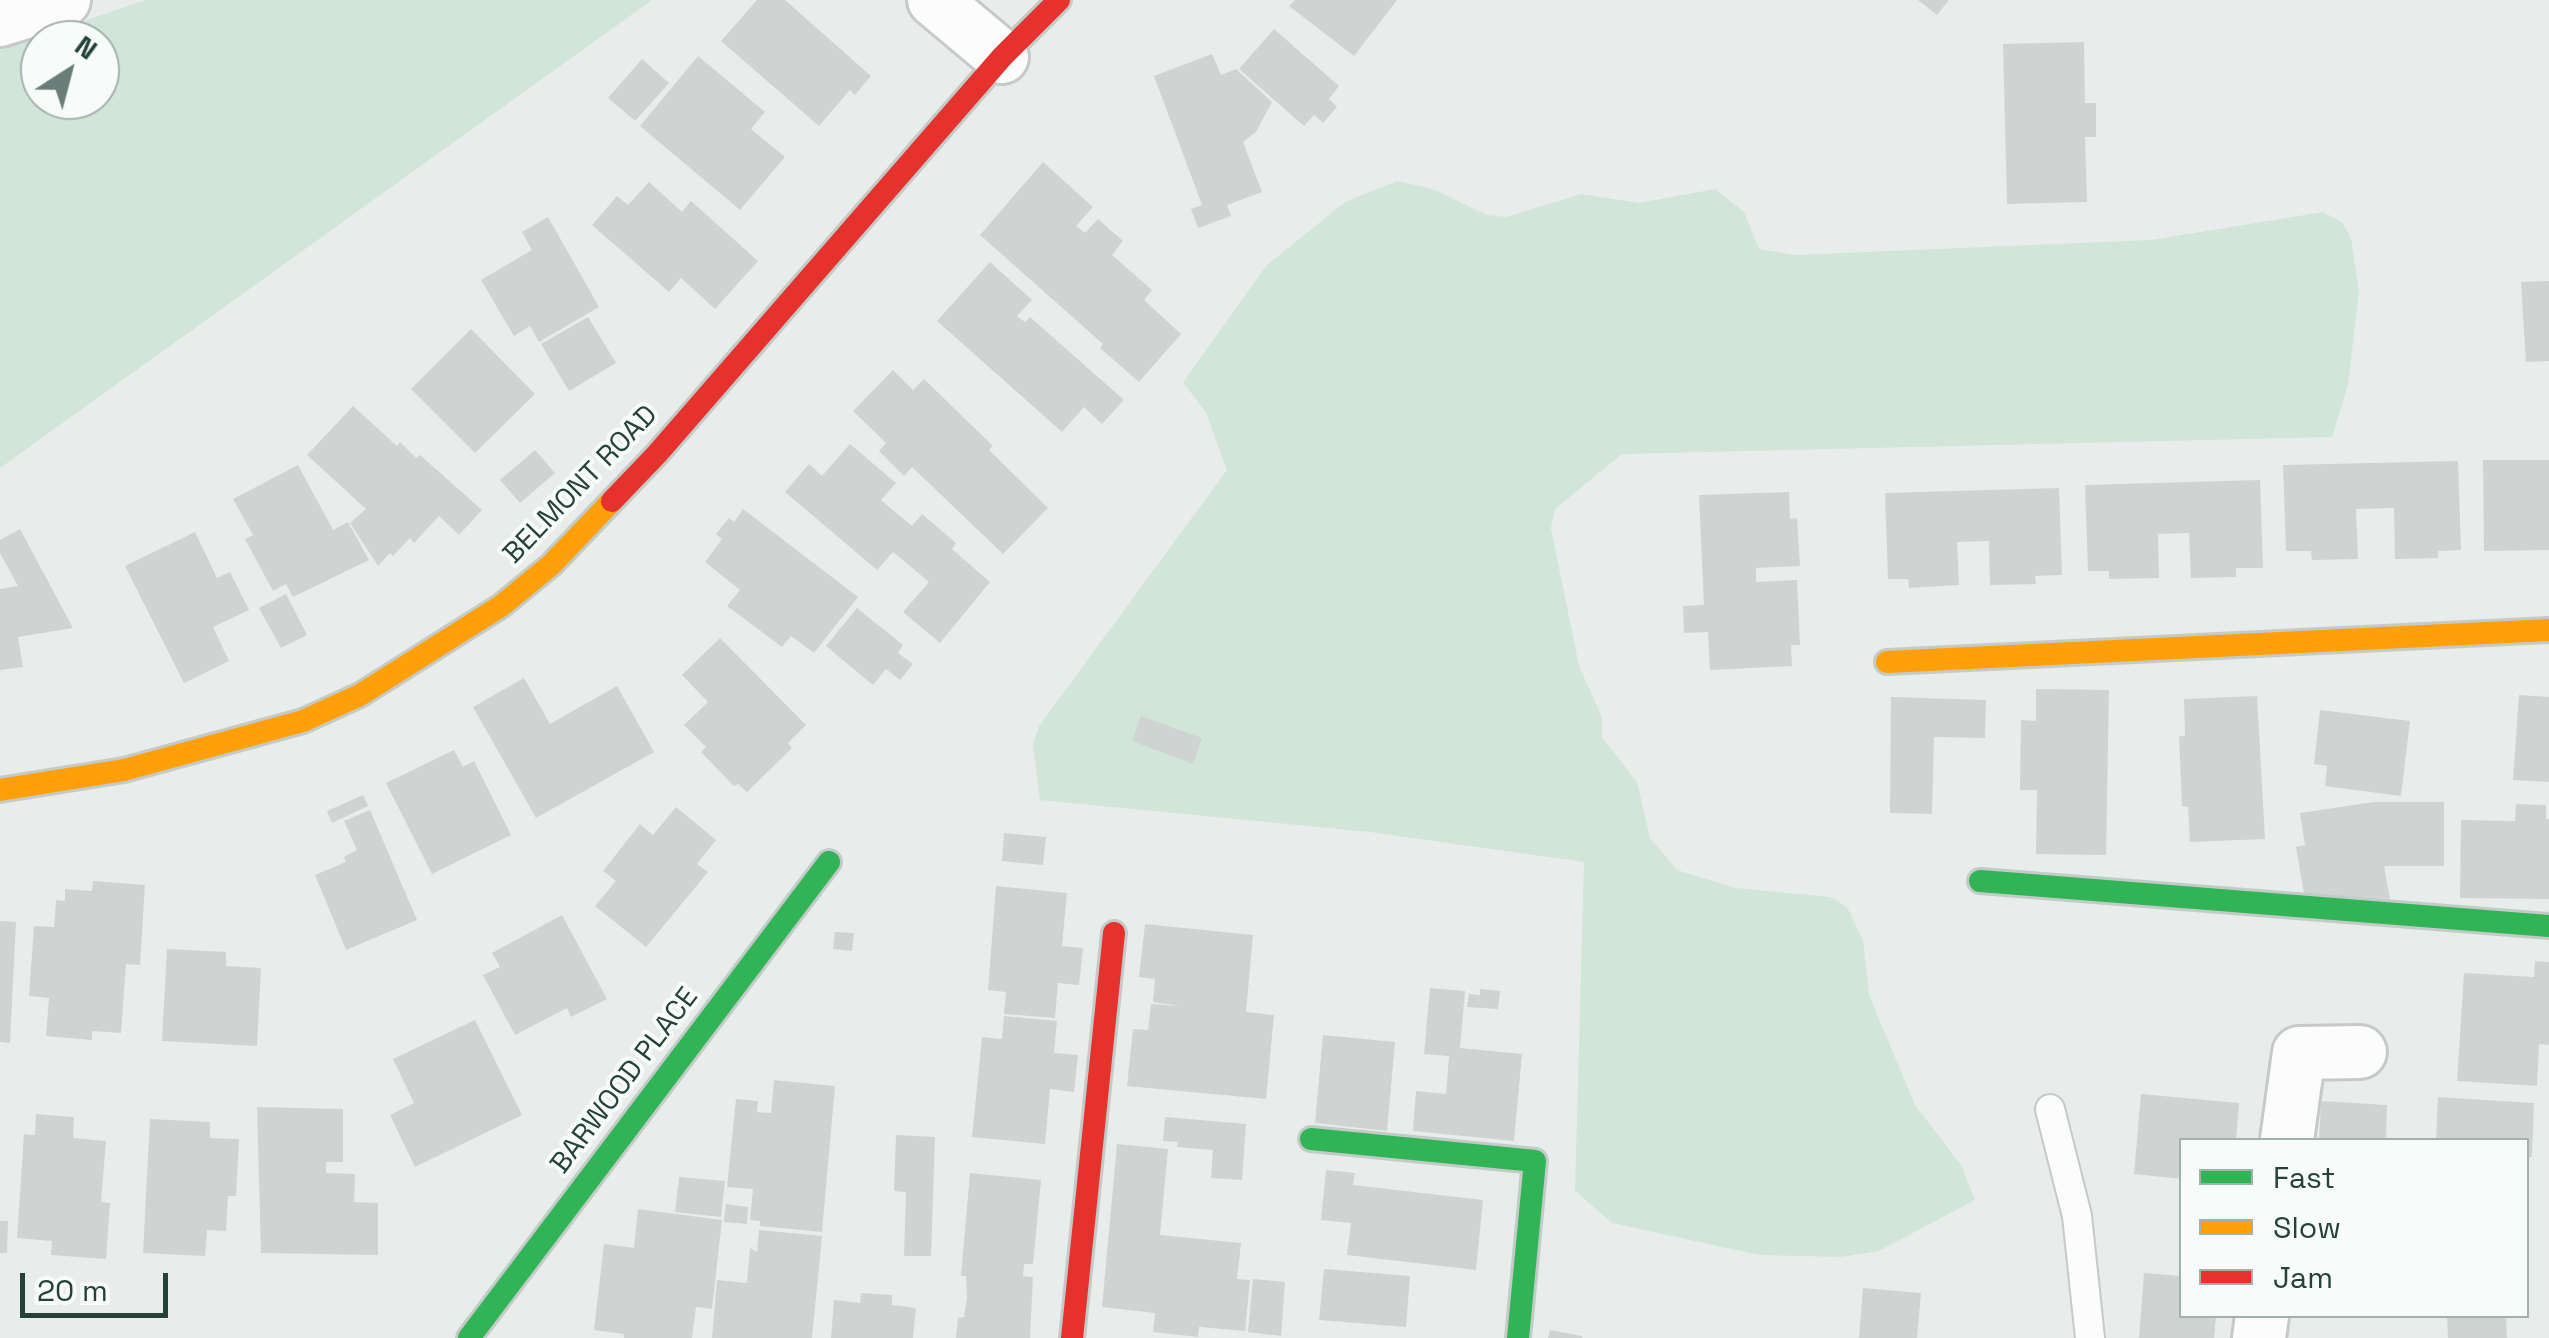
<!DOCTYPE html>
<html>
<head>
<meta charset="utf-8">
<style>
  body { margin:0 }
  #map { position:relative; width:2549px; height:1338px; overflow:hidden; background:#e8edeb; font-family:"Space Grotesk",sans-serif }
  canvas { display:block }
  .legend { position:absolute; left:2179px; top:1138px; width:350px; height:180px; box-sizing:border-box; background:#f7fbf9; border:2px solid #a3b1ad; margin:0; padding:12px 18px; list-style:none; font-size:30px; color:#24423a }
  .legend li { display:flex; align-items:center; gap:20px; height:50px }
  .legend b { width:50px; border:2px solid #a3b1ad }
  .north { position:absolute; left:20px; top:20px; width:100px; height:100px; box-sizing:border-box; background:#f7fbf9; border:2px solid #a3b1ad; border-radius:50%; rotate:36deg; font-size:28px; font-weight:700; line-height:40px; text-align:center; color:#24423a }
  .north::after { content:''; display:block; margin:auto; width:35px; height:45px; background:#697e78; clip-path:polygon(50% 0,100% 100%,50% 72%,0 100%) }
  .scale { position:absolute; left:20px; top:1273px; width:148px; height:45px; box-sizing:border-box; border:5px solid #24423a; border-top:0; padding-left:12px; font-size:30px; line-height:35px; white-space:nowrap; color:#24423a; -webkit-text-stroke:8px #f7fbf9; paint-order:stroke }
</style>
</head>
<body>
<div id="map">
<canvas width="2549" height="1338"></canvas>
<ul class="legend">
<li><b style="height:12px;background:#30b455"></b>Fast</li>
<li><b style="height:12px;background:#ff9f0a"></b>Slow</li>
<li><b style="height:12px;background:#e5322d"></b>Jam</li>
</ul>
<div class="north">N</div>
<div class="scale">20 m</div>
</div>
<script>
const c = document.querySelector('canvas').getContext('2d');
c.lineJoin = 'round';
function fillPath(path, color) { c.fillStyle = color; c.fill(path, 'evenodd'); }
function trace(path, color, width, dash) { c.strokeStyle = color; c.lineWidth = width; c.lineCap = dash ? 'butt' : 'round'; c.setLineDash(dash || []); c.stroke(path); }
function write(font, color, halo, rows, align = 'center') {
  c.font = font + ' "Space Grotesk",sans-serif'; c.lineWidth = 8; c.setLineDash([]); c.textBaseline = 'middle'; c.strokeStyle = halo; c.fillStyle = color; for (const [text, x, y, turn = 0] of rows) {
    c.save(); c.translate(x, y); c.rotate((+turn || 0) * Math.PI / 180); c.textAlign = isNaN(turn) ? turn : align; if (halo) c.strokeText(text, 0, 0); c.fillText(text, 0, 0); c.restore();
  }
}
fillPath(new Path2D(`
  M145 0H652L0 468V50ZM40 40H100V100H40Z
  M1397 181 1433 189 1487 215 1506 217 1581 194 1639 203 1715 189 1744 212 1759 249 1796 255 2151 240 2323 212 2342 222 2351 238 2359 292 2348 385 2332 437 1622 454 1555 509 1551 528 1579 666 1602 717V737L1637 782 1650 838 1677 870 1735 888 1830 897 1847 907 1863 940 1869 995 1915 1105 1961 1165 1975 1200 1879 1251 1841 1257 1759 1255 1612 1223 1575 1191 1584 862 1370 832 1040 800 1033 745 1039 726 1227 470 1206 413 1183 382 1267 265 1345 202Z`), '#d1e6d8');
fillPath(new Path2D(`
  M757 0H785L871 76 855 95 850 90 819 126 721 41Z
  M1295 0H1397L1354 56 1289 6Z
  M1918 0H1949L1937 15Z
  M1274 29 1339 86 1329 99 1337 107 1323 123 1314 115 1304 126 1239 69Z
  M2084 42 2085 103H2096V137H2085L2087 202 2007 204 2003 44Z
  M1212 54 1221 75 1236 69 1272 102 1256 132 1243 142 1262 192 1227 205 1231 216 1198 228 1191 209 1202 205 1154 76Z
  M698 56 765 112 751 129 785 157 740 210 640 126Z
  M642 59 669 83 635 121 608 98Z
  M1043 162 1093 207 1076 226 1085 233 1098 219 1123 241 1112 255 1152 290 1144 300 1181 334 1139 382 1100 348 1103 344 980 235Z
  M649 182 682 212 691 201 758 261 715 309 681 278 669 292 592 225 617 196 628 205Z
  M548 217 599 307 539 342 530 326 514 336 481 280 532 250 522 232Z
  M990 262 1032 300 1017 316 1025 322 1030 317 1124 400 1102 424 1084 407 1062 432 937 321Z
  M2549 281V361L2526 362 2521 282Z
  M588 317 616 363 569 391 541 344Z
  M471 329 535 394 475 453 411 389Z
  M893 370 913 390 924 379 993 446 989 450 1048 508 1003 554 912 467 904 476 879 451 886 443 853 411Z
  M353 406 397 446 400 442 416 458 420 455 482 510 459 535 439 516 414 543 410 538 393 556 390 553 378 566 350 523 366 509 307 455Z
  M850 444 896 483 881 500 912 526 922 514 956 543 952 549 990 582 940 643 903 612 929 582 893 552 877 570 785 492 809 464 822 476Z
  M535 450 555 473 520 503 500 480Z
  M2483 460H2549V550L2484 551Z
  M2458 461 2461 550 2438 551V558L2395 559 2394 508 2356 509 2358 559 2312 560 2311 551H2286L2283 465Z
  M298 465 333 530 348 522 369 560 293 597 286 584 273 591 245 539 253 535 233 499Z
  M2260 480 2263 568H2236V577L2191 578 2189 533 2158 534 2159 578 2109 579V571H2088L2085 485Z
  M2059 488 2062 575 2035 576 2036 584 1990 585 1989 541 1957 542 1959 585 1909 588 1908 579H1888L1885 493Z
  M1789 492 1790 519 1797 518 1800 566 1756 568V582L1797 580 1800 645H1791L1792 666 1710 670 1708 632 1684 633 1683 606 1704 605 1699 495Z
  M743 509 858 597 814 653 791 636 782 647 727 606 740 590 705 562 722 539 716 534 729 518 734 522Z
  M20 529 73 628 18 637 23 667 0 670V589L18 586 0 553V540Z
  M195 532 217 578 230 572 249 610 213 627 229 661 184 683 125 566Z
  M286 594 307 635 281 648 259 608Z
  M857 608 903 645 898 653 913 664 900 680 886 669 873 685 826 646Z
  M720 638 806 725 788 743 792 748 747 792 738 784 734 786 701 752 706 747 684 725 708 702 682 675Z
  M524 678 550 724 617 686 654 752 536 818 473 707Z
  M2036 689 2109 690 2106 855 2036 854 2037 790H2020L2021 720 2036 721Z
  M2519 695 2549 697V782L2513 780Z
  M2257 696 2265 839 2190 842 2188 807 2182 806 2179 736H2185L2184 699Z
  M1891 697 1986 700 1985 738 1934 737 1932 814 1890 813Z
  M2320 710 2410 721 2401 796 2325 786 2327 766 2314 764Z
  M1141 716 1202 738 1193 764 1132 741Z
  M454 750 463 767 474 761 511 835 432 874 386 783Z
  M363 795 368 806 332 823 327 811Z
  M2374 802H2444V866H2384L2390 899 2304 894 2296 847 2305 845 2300 813Z
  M2516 804 2546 805V819H2549V899L2460 898 2461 820 2515 821Z
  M676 807 716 840 697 864 708 872 646 947 595 906 616 881 603 871 640 824 653 835Z
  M370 810 417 920 346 950 315 875 346 862 344 857 357 850 344 821Z
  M1004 833 1046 837 1043 865 1002 861Z
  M93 881 145 885 140 965 126 964 121 1033 92 1031V1040L46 1036 49 998 29 996 34 926 54 927 56 900 65 901V889L92 891Z
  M996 886 1067 893 1062 946 1083 948 1079 985 1058 983 1055 1018 1004 1014 1006 992 988 990Z
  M562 915 607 999 571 1017 567 1008 515 1035 483 975 500 967 492 953Z
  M0 921 16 922 10 1043 0 1042Z
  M1145 924 1253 935 1246 1012 1274 1015 1266 1099 1127 1086 1133 1029 1148 1030 1151 1004 1180 1006 1153 1002 1155 979 1139 977Z
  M835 932 854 933 852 951 833 949Z
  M167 949 226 952V966L261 968 257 1046 162 1041Z
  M2535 961 2549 962V1045L2539 1044 2537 1086 2457 1081 2464 973 2534 977Z
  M1430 988 1465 991 1460 1048 1522 1054 1514 1141 1413 1131 1416 1091 1446 1094 1449 1056 1424 1054Z
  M1480 989 1500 991 1498 1009 1467 1007 1469 994 1480 995Z
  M1004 1016 1057 1021 1054 1053 1078 1055 1074 1092 1050 1089 1045 1144 972 1137 982 1037 1002 1039Z
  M475 1020 522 1115 415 1167 390 1115 414 1103 393 1059Z
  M1323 1035 1395 1042 1387 1131 1315 1123Z
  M774 1080 835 1086 822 1232 760 1226V1221L750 1220 753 1189 727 1187 736 1099 758 1101 757 1112 771 1113Z
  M2141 1094 2239 1103 2236 1140H2182V1179L2134 1174Z
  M2438 1097 2534 1103 2532 1157H2526V1140H2436Z
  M2321 1101 2387 1105 2386 1140H2319Z
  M257 1107 343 1109V1162H326V1173L355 1174 354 1202 378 1203V1255L261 1253Z
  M36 1114 74 1117 73 1138 106 1141 101 1202 110 1203 106 1259 51 1255 52 1241 17 1238 24 1134 35 1135Z
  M1165 1117 1246 1124 1242 1180 1211 1178 1213 1150 1177 1147 1178 1142 1163 1141Z
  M150 1119 210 1122V1138L239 1139 236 1196H228L226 1231 207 1230 205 1256 143 1253Z
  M896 1135 935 1137 931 1256H904L906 1192 894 1191Z
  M1117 1144 1168 1149 1160 1235 1241 1243 1237 1279 1250 1280 1245 1331 1199 1327 1198 1337 1153 1332 1155 1313 1102 1307Z
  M1326 1170 1355 1173 1353 1185 1483 1200 1476 1270 1347 1255 1351 1223 1321 1220Z
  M970 1173 1041 1180 1033 1264H1024L1023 1276 1033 1277 1030 1338H956L958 1318 964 1317 967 1297 966 1276H961Z
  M679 1177 725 1181 721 1217 675 1212Z
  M726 1204 748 1207 747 1224 724 1222Z
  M638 1209 722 1220 712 1309 696 1307 692 1338H624V1334L594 1330 604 1244 634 1248Z
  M0 1221H8L7 1253H0Z
  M759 1230 822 1236 812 1338H712L717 1280 747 1283 750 1248 757 1252Z
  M1324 1269 1410 1276 1406 1327 1319 1320Z
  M2144 1273 2182 1276V1316H2216L2214 1338H2139Z
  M1253 1279 1285 1282 1281 1336 1248 1332Z
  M1863 1288 1921 1293 1917 1338H1859Z
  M861 1293 892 1295V1305L916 1308 913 1338H831L834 1300 860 1303Z
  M2447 1316H2506L2507 1338H2448Z
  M1550 1330 1582 1336V1338H1548Z`), '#cfd4d2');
const lane = new Path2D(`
  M2050 1109 2077 1216 2090 1338`);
const street = new Path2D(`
  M934 0 1002 57
  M0 20 64 0
  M2287 1140 2299 1053 2360 1052
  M2259 1338 2262 1316`);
const fast = new Path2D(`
  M1980 881 2549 926
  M1311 1139 1535 1161 1518 1338
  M469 1338 829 862`);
const slow = new Path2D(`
  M1887 662 2549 630
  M0 790 124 770 303 721 360 695 501 606 551 565 612 501`);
const jam = new Path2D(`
  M612 501 657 454 1002 57 1059 0
  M1072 1338 1114 933`);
trace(lane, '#c5cac8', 32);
trace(street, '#c5cac8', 58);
trace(fast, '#c3cbc8', 28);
trace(slow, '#c3cbc8', 28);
trace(jam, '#c3cbc8', 28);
trace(lane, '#fcfcfc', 28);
trace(street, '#fcfcfc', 52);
trace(fast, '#30b455', 22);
trace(slow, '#ff9f0a', 22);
trace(jam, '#e5322d', 22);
write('28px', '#24423a', '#f7fbf9', [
  ["BELMONT ROAD",581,485,-46],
  ["BARWOOD PLACE",625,1081,-53]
]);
</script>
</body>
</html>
